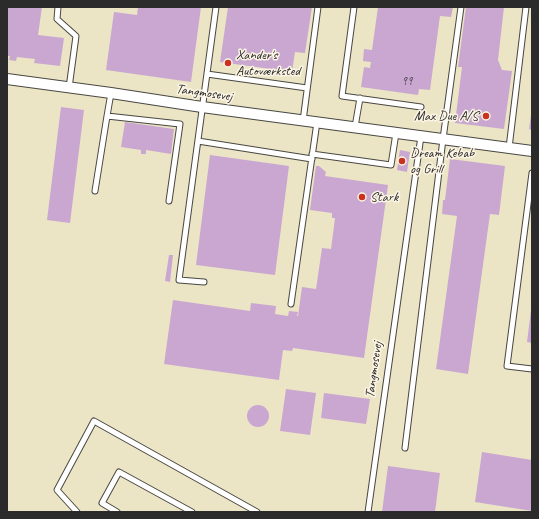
<!DOCTYPE html>
<html>
<head>
<meta charset="utf-8">
<style>
  body { margin:0 }
  #map { position:relative; width:539px; height:519px; overflow:hidden; background:#ece5c5; font-family:Caveat,sans-serif }
  canvas { display:block }
  .frame { position:absolute; inset:0; border:8px solid #2b2b2b; pointer-events:none }
</style>
</head>
<body>
<div id="map">
<canvas width="539" height="519"></canvas>
<div class="frame"></div>
</div>
<script>
const c = document.querySelector('canvas').getContext('2d');
c.lineJoin = 'round';
function fillPath(path, color) { c.fillStyle = color; c.fill(path, 'evenodd'); }
function trace(path, color, width, dash) { c.strokeStyle = color; c.lineWidth = width; c.lineCap = dash ? 'butt' : 'round'; c.setLineDash(dash || []); c.stroke(path); }
function write(font, color, halo, rows, align = 'center') {
  c.font = font + ' Caveat,sans-serif'; c.lineWidth = 3; c.setLineDash([]); c.textBaseline = 'middle'; c.strokeStyle = halo; c.fillStyle = color; for (const [text, x, y, turn = 0] of rows) {
    c.save(); c.translate(x, y); c.rotate((+turn || 0) * Math.PI / 180); c.textAlign = isNaN(turn) ? turn : align; if (halo) c.strokeText(text, 0, 0); c.fillText(text, 0, 0); c.restore();
  }
}
fillPath(new Path2D(`
  M7 7H42L38 35 64 38 60 66 34 63 35 59 17 57 16 61 9 60 10 56H7Z
  M138 7H201L191 82 106 70 114 12 137 15Z
  M228 7H312L305 53 295 52 292 72 220 62Z
  M378 7H453L451 17 440 16 430 90 419 89 418 95 361 87 364 67 370 68 371 62 363 61 364 49 372 50Z
  M466 7H504L498 60 502 70 512 71 504 129 455 123 462 67H458Z
  M61 107 84 110 70 223 47 220Z
  M531 115H532V130L529 129Z
  M125 122 174 129 171 154 146 150V154H141V150L121 147Z
  M400 150 410 152 407 172 397 170Z
  M210 155 289 166 275 275 196 265Z
  M450 159 505 166 499 215 490 214 468 374 436 369 457 216 442 214 443 200H445Z
  M316 166H319L326 172 325 176 388 185 364 358 293 348 292 351 283 350 279 380 164 364 173 300 250 311 251 303 276 306 275 314 288 316 289 311 298 312 297 316H298L302 287 316 289 322 248 331 249 335 218H332V213L310 210Z
  M169 255H173L170 282 165 281Z
  M531 310H532V343L527 342Z
  M286 389 316 393 310 435 280 431Z
  M324 393 370 399 366 424 321 418Z
  M247 416a11 11 0 1 1 22 0a11 11 0 1 1-22 0Z
  M482 452 532 460V511L475 502Z
  M388 466 440 473 435 512H382Z`), '#c9a7d1');
const lane = new Path2D(`
  M58 7 57 19 76 36 69 88
  M354 7 342 96 421 107
  M207 74 307 88
  M107 116 111 93
  M303 121 318 7
  M355 127 360 98
  M198 141 312 159
  M509 148 526 7
  M312 154 391 165 396 133
  M532 173 507 366 532 369
  M95 191 107 116 180 124 169 201
  M204 282 179 280 216 7
  M291 304 317 122
  M405 448 443 139 461 7
  M77 512 57 490 94 421 257 512
  M117 512 102 503 119 472 192 512
  M368 512 421 136`);
const street = new Path2D(`
  M7 79 111 93 202 107 532 151`);
trace(lane, '#484742', 7);
trace(street, '#484742', 12);
trace(lane, '#fff', 5);
trace(street, '#fff', 10);
for (const [x, y, r, color] of [
  [228,63,4,"#c8321e"],
  [486,116,4,"#c8321e"],
  [402,161,4,"#c8321e"],
  [362,197,4,"#c8321e"]
]) { const dot = new Path2D(); dot.arc(x, y, r, 0, 2 * Math.PI); c.fillStyle = color; c.fill(dot); trace(dot, '#fcf5e5', 1.5); }
write('12px', '#524a54', null, [
  ["99",407,82]
]);
write('14px', '#2b2b2b', '#fcf5e5', [
  ["Xander's",236,55],
  ["Autoværksted",236,71],
  ["Max Due A/S",478,116,"right"],
  ["Dream Kebab",410,153],
  ["og Grill",410,169],
  ["Stark",370,197]
], 'left');
write('14px', '#2b2b2b', '#fcf5e5', [
  ["Tangmosevej",204,93,8],
  ["Tangmosevej",374,370,-82]
]);
</script>
</body>
</html>
